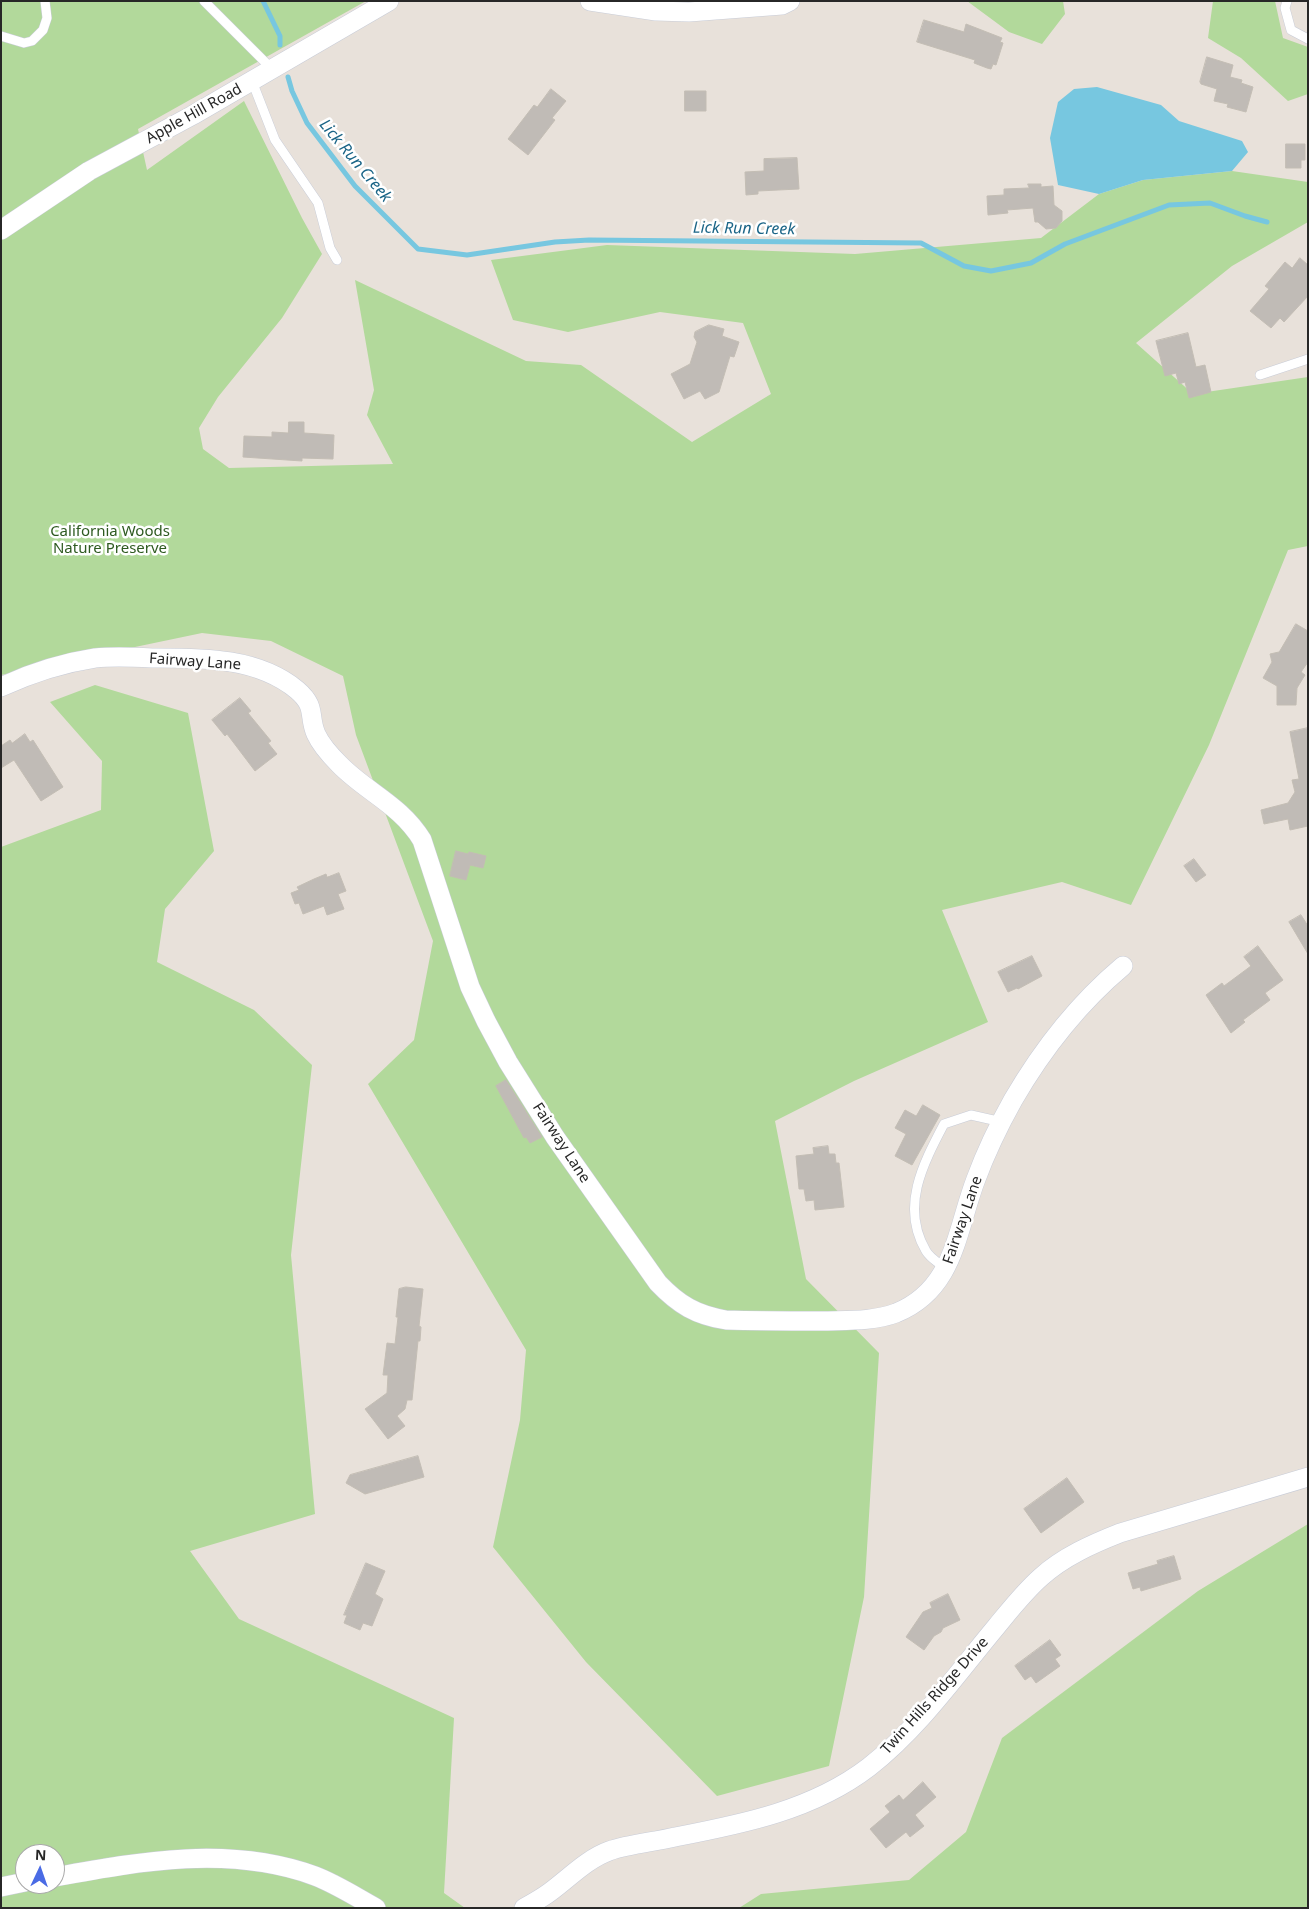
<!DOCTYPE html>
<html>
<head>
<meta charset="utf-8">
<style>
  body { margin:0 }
  #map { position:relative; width:1309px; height:1909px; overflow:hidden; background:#e8e1da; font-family:"Noto Sans",sans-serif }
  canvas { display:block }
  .frame { position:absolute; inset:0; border:2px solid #272727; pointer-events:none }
  .north { position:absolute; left:15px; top:1844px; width:50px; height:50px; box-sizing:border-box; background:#fff; border:1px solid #a9a9a9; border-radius:50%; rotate:3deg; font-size:14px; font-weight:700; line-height:20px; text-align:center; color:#272727 }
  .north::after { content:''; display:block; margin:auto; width:18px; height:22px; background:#4a6be5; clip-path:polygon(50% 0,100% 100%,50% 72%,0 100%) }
</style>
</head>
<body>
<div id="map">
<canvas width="1309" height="1909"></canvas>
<div class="frame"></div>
<div class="north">N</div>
</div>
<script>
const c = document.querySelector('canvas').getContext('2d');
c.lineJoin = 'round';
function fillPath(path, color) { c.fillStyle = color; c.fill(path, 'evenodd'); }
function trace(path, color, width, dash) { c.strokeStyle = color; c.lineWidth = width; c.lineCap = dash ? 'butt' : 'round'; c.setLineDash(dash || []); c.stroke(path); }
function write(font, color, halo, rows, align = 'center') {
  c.font = font + ' "Noto Sans",sans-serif'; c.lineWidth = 5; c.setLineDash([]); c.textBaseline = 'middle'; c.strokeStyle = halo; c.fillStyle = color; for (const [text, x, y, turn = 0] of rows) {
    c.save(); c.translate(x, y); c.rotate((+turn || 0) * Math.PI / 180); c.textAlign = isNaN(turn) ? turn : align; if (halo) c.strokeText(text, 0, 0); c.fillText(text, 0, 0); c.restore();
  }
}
fillPath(new Path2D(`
  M1 1H366L138 129 147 170 244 101 302 218 322 254 282 318 218 397 199 428 203 449 229 468 393 464 367 415 374 390 355 280 526 361 581 365 692 442 771 394 743 323 660 312 568 332 513 320 491 260 607 245 855 254 1041 238 1099 194 1143 180 1232 171 1308 182V222L1232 266 1136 343 1193 394 1308 377V546L1288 550 1209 745 1131 905 1062 882 942 910 988 1022 854 1081 775 1121 806 1279 879 1353 864 1597 829 1766 717 1796 586 1662 493 1547 520 1420 526 1350 368 1084 414 1040 433 941 356 735 343 676 271 641 202 633 1 675Z
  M967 1H1063L1065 14 1042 44 1009 32Z
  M1213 1H1275L1283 38 1308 47V94L1288 101 1241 58 1208 38Z
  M95 685 188 713 214 851 165 909 157 962 254 1010 312 1065 291 1255 315 1514 190 1551 239 1619 454 1718 444 1893 465 1908H1V847L101 810 102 761 50 702ZM25 1854H55V1884H25Z
  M1308 1524V1908H739L761 1894 909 1880 966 1832 1002 1738 1198 1591Z`), '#b2d99b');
fillPath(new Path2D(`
  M1097 87 1161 105 1179 121 1242 141 1248 152 1232 171 1143 180 1099 194 1058 185 1050 138 1058 102 1074 89Z`), '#77c7e0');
trace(new Path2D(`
  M263 1 280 36V45
  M288 77 292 91 307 123 355 186 418 249 467 255 555 242 589 240 921 243 964 266 991 271 1031 263 1065 244 1169 205 1210 203 1245 216 1267 222`), '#77c7e0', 5);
const building = new Path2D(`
  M924 20 964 32 966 24 1002 38 1000 42 1003 43 996 65 993 64 991 69 987 68 974 63 975 60 917 42Z
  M1207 57 1233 65 1230 77 1242 80 1241 83 1253 87 1246 112 1227 107 1228 104 1214 101 1217 89 1201 84 1200 82Z
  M551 89 566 101 552 118 555 120 528 155 508 139 534 105 537 107Z
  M685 91H706V111H685Z
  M1286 144H1305V160H1301V168H1286Z
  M797 158 799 189 758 191V194L746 195 745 172 764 171V159Z
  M1028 184H1041V187L1053 186 1054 205 1062 211V221L1056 228 1046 229 1038 222H1035L1033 208 1007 210 1008 213 988 215 987 196 1004 195V189L1029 188Z
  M1300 258 1308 265V296L1284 322 1280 318 1271 328 1250 311 1269 289 1265 286 1285 262 1292 268Z
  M709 325 724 329 722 336 739 342 734 357 730 356 719 392 705 399 700 391 684 399 671 374 690 364 697 342 694 337 695 332Z
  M1188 333 1196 367 1205 365 1211 392 1189 398 1185 382 1179 384 1176 373 1165 376 1156 341Z
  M289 422H304V433L334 435 333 459 302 458V461L243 457 244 436 272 437V432L288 433Z
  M1296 624 1308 631V662L1301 672 1305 675 1297 688 1296 705H1277V686L1263 678 1272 662 1270 654 1279 652Z
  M240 698 251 711 248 713 271 741 268 743 277 754 255 771 227 734 225 736 212 720Z
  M1308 728V826L1290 830 1288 819 1264 824 1261 810 1288 803 1295 792 1292 780 1299 779 1290 732Z
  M25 734 30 742 33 740 63 787 41 801 14 760 1 768V746L10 740 12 743Z
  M456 851 468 854 469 852 486 856 483 868 470 865 466 880 450 876Z
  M1194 859 1206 875 1196 882 1184 866Z
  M339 873 346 891 338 894 344 909 327 915 324 906 303 914 299 903 295 904 291 893 299 890 297 887 314 879 326 874 327 877Z
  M1301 915 1308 926V954L1289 922Z
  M1258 946 1283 980 1265 993 1270 1000 1243 1020 1245 1022 1231 1033 1206 995 1222 983 1224 986 1251 966 1244 957Z
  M1032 956 1042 976 1018 989 1017 988 1008 992 998 972Z
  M506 1080 542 1137 530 1143 526 1137 524 1138 496 1086Z
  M923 1105 940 1115 912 1165 895 1156 906 1134 895 1128 905 1110 916 1116Z
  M828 1146 829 1154H835L836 1163H839L844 1207 815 1210 814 1200 806 1201 804 1189H799L796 1156 814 1154 813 1148Z
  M406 1287 423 1289 419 1326 421 1327 420 1341H418L412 1400H407L405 1409 397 1416 405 1426 388 1439 365 1409 387 1393 388 1375H383L387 1343 395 1344 398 1317H396L399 1289Z
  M418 1456 424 1477 365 1494 346 1483 350 1475Z
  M1067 1478 1084 1502 1041 1533 1024 1509Z
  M1174 1556 1181 1579 1141 1591 1140 1587 1133 1589 1128 1573 1158 1564 1157 1561Z
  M366 1563 385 1571 375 1594 383 1599 372 1626 363 1623 360 1630 344 1623 347 1615H344Z
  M948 1594 960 1620 943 1628 941 1632 934 1636 924 1650 906 1637 923 1612 932 1608 930 1603Z
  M1050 1640 1061 1655 1055 1659 1060 1666 1036 1683 1031 1676 1025 1680 1015 1666Z
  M923 1782 936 1797 915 1815 924 1826 910 1837 906 1832 886 1848 870 1829 890 1812 885 1806 899 1795 903 1800Z`);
fillPath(building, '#c0bbb6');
trace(building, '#c3bdb4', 1);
const lane = new Path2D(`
  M204 1 272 69
  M1287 1 1285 8 1291 30 1308 39
  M1 36 24 43 32 41 43 30 47 18 45 1
  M252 81 275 140 318 203 330 248 337 260
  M1260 375 1308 359
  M946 1269C939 1263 930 1258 926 1251 900 1207 923 1164 944 1124L971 1115 1002 1122`);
const street = new Path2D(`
  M590 1 656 11 689 12 782 5 790 1
  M1 230 89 171 193 115 389 1
  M1 687C31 673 62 663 95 658 114 656 133 657 152 658 202 658 257 657 297 690 317 707 308 716 316 734 321 745 331 756 339 764 366 792 401 805 422 840L470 987 486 1021 508 1062 555 1137 658 1283C679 1305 696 1315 726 1320 758 1321 789 1321 821 1321 845 1320 872 1322 896 1313 955 1289 956 1231 976 1179 986 1152 999 1125 1013 1100 1042 1050 1079 1003 1123 966
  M55 1877C142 1861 230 1845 315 1876 336 1884 356 1897 376 1908
  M1 1887 25 1882
  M524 1908C533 1903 542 1898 550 1892 569 1878 587 1859 609 1851 629 1844 654 1842 675 1837 743 1824 813 1810 869 1767 918 1729 956 1675 996 1627 1010 1610 1024 1592 1041 1577 1063 1557 1092 1544 1120 1533L1308 1477`);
trace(lane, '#c8ccd7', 10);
trace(street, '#c8ccd7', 20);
trace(lane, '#fff', 9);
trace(street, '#fff', 19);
write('15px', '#272727', '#fff', [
  ["Apple Hill Road",194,114,-29],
  ["Fairway Lane",195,662,4],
  ["Fairway Lane",561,1143,57],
  ["Fairway Lane",963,1220,-71],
  ["Twin Hills Ridge Drive",935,1696,-48]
]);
write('15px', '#2e5a20', '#fff', [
  ["California Woods",110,532],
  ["Nature Preserve",110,549]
]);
write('italic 16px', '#1b6587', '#fff', [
  ["Lick Run Creek",355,161,50],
  ["Lick Run Creek",744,229,1]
]);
</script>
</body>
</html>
